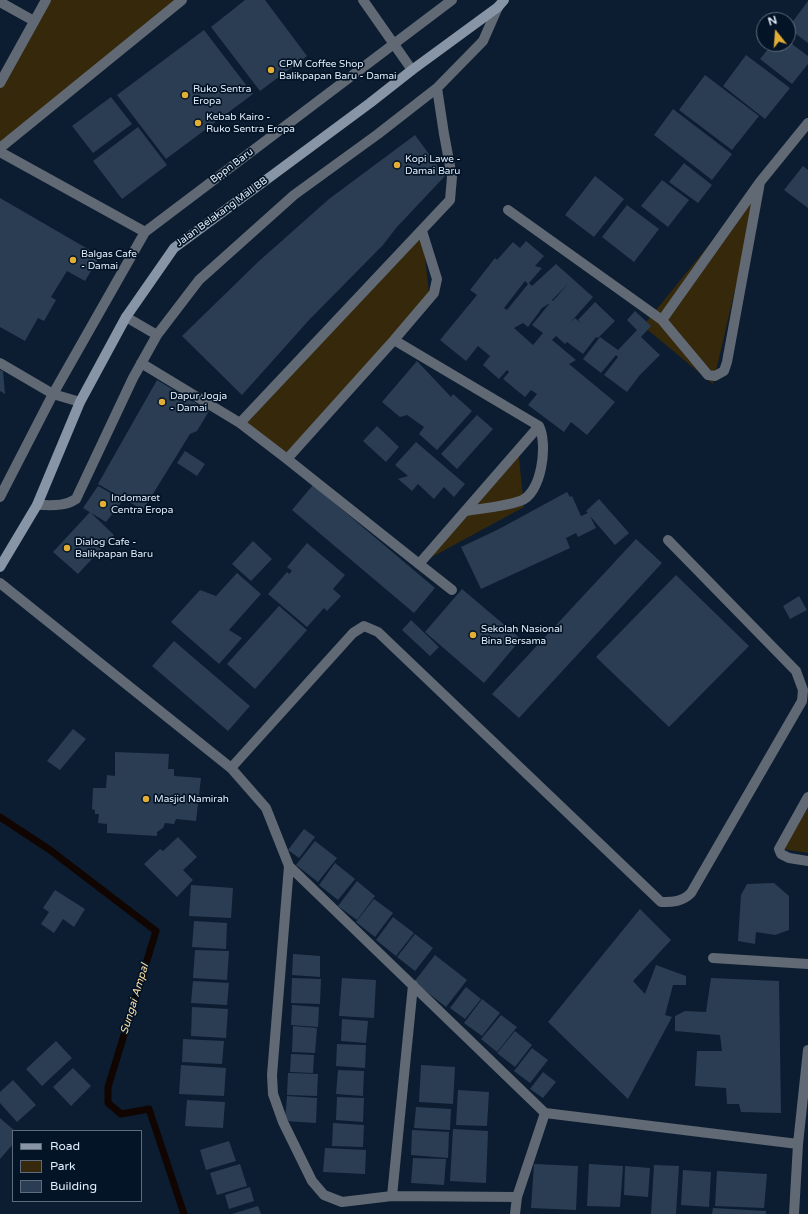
<!DOCTYPE html>
<html>
<head>
<meta charset="utf-8">
<style>
  body { margin:0 }
  #map { position:relative; width:808px; height:1214px; overflow:hidden; background:#0c1d31; font-family:"Varela Round",sans-serif }
  canvas { display:block }
  .legend { position:absolute; left:12px; top:1130px; width:130px; height:72px; box-sizing:border-box; background:#041427; border:1px solid #5d6b7c; margin:0; padding:5px 7px; list-style:none; font-size:12px; color:#e2edfb }
  .legend li { display:flex; align-items:center; gap:8px; height:20px }
  .legend b { width:20px; border:1px solid #5d6b7c }
  .north { position:absolute; left:756px; top:12px; width:40px; height:40px; box-sizing:border-box; background:#041427; border:1px solid #5d6b7c; border-radius:50%; rotate:343deg; font-size:11px; font-weight:700; line-height:16px; text-align:center; color:#e2edfb }
  .north::after { content:''; display:block; margin:auto; width:14px; height:18px; background:#e3ae35; clip-path:polygon(50% 0,100% 100%,50% 72%,0 100%) }
</style>
</head>
<body>
<div id="map">
<canvas width="808" height="1214"></canvas>
<ul class="legend">
<li><b style="height:5px;background:#8795a6"></b>Road</li>
<li><b style="height:11px;background:#35280b"></b>Park</li>
<li><b style="height:11px;background:#2b3d53"></b>Building</li>
</ul>
<div class="north">N</div>
</div>
<script>
const c = document.querySelector('canvas').getContext('2d');
c.lineJoin = 'round';
function fillPath(path, color) { c.fillStyle = color; c.fill(path, 'evenodd'); }
function trace(path, color, width, dash) { c.strokeStyle = color; c.lineWidth = width; c.lineCap = dash ? 'butt' : 'round'; c.setLineDash(dash || []); c.stroke(path); }
function write(font, color, halo, rows, align = 'center') {
  c.font = font + ' "Varela Round",sans-serif'; c.lineWidth = 3.5; c.setLineDash([]); c.textBaseline = 'middle'; c.strokeStyle = halo; c.fillStyle = color; for (const [text, x, y, turn = 0] of rows) {
    c.save(); c.translate(x, y); c.rotate((+turn || 0) * Math.PI / 180); c.textAlign = isNaN(turn) ? turn : align; if (halo) c.strokeText(text, 0, 0); c.fillText(text, 0, 0); c.restore();
  }
}
fillPath(new Path2D(`
  M48 0H182L0 150V89Z
  M760 182 713 384 643 326Z
  M422 231 430 302 287 459 240 423Z
  M518 448 524 507 419 564Z
  M808 808V853L783 849Z`), '#35280b');
trace(new Path2D(`
  M0 817 50 850 156 931 108 1087V1103L121 1114 149 1109 184 1214`), '#100500', 7);
fillPath(new Path2D(`
  M245 0H265L307 56 260 91 211 27Z
  M808 1V43L788 28Z
  M204 30 253 94 166 159 117 95Z
  M788 41 808 56V64L792 84 760 59 772 44H788Z
  M746 55 790 88 765 119 723 86Z
  M705 75 759 116 732 150 679 110Z
  M111 97 132 124 93 153 72 126Z
  M673 109 732 154 712 180 654 135Z
  M138 127 167 165 122 199 93 161Z
  M415 135 445 176 396 228 383 245 309 320 242 395 182 336 258 262 329 199Z
  M684 163 712 185 698 203 669 182Z
  M803 166 808 170V208L784 190Z
  M595 176 624 199 594 237 565 215Z
  M662 180 689 200 668 227 641 206Z
  M0 198 100 256 85 281 67 271 51 297 56 300 44 321 38 318 25 341 0 327Z
  M627 205 659 229 634 262 602 237Z
  M526 241 544 256 535 266 542 268 529 283 532 286 556 264 593 297 569 324 575 318 583 325 578 320 595 302 615 321 598 338 596 337 583 354 567 342 565 344 556 336 552 340 576 360 569 364 615 402 587 435 571 422 564 432 528 405 537 394 531 390 525 397 503 379 509 372 507 370 499 379 483 365 490 356 478 346 466 361 440 340 477 295 470 290 495 258 497 260 513 242 520 248ZM525 281 528 284 507 310 504 308ZM568 284 553 301 552 300ZM550 303 532 325 543 333 533 345 514 328 523 323 528 327 542 308Z
  M635 311 651 326 641 337 660 355 639 376 627 392 604 375 618 357 616 355 601 373 583 359 600 337 618 350 637 330 627 320Z
  M417 361 451 397 453 394 472 411 437 450 419 434 424 427 407 415 400 417 382 402Z
  M0 370 3 371 5 394 0 391Z
  M157 380 209 411 197 431 190 434 143 510 98 484Z
  M477 415 493 429 457 469 441 454Z
  M377 426 399 447 386 462 363 441Z
  M416 442 465 484 454 497 444 487 434 499 418 484 412 491 398 479 408 476 395 465Z
  M185 451 205 464 197 476 177 463Z
  M313 485 435 588 414 613 292 510Z
  M98 486 123 500 106 522 83 508Z
  M567 492 570 497 572 496 581 516 588 513 586 511 599 499 629 533 615 545 590 516 596 528 578 537 576 533 566 538 570 548 481 589 461 547 499 529Z
  M90 512 114 535 78 574 53 552Z
  M636 539 662 563 519 718 492 694Z
  M253 541 272 559 251 581 232 564Z
  M307 543 345 575 333 589 341 596 327 611 324 608 307 627 268 594 287 572 289 574 292 571 287 567Z
  M237 573 261 594 229 630 242 638 219 664 171 622 200 590 216 596Z
  M676 575 749 646 669 727 596 657Z
  M462 589 521 639 484 683 425 632Z
  M799 596 807 610 790 619 783 606Z
  M279 606 307 630 255 689 227 664Z
  M411 620 439 647 430 656 402 630Z
  M174 641 250 706 228 731 152 666Z
  M73 729 86 739 60 770 47 761Z
  M115 752 169 754 168 769H174V776L201 778 196 821 176 819 174 824 165 823 163 828 157 832V836L107 833V824L98 823 99 814H95V810L92 809 93 788H106L107 775 115 776Z
  M304 829 315 837 299 858 288 850Z
  M178 837 197 857 183 870 193 880 177 897 144 864 160 849 163 851Z
  M315 841 337 858 318 882 296 865Z
  M335 863 355 879 338 900 319 885Z
  M357 881 375 896 357 920 338 906Z
  M774 883 789 896V930L775 935 756 932 755 944 738 941 741 895 747 884Z
  M191 885 233 888 231 918 189 916Z
  M55 890 85 909 74 927 63 919 54 933 41 924 49 912 43 908Z
  M374 899 393 913 375 937 356 922Z
  M640 909 671 940 633 981 645 994 656 965 686 976V985H673L665 1015 672 1017 628 1099 548 1022Z
  M393 917 414 933 396 956 376 940Z
  M194 921 227 923 226 949 192 947Z
  M415 934 433 948 415 971 397 957Z
  M195 950 229 951 227 980 193 978Z
  M293 954 320 956V977L292 975Z
  M435 955 467 980 446 1007 414 982Z
  M292 978 321 979 320 1004 291 1003Z
  M342 978 376 980 374 1018 339 1016Z
  M711 978 779 981 781 1113 741 1112 739 1104H727L726 1088 695 1086 697 1051H722L720 1035 675 1031V1016L685 1011 706 1012Z
  M193 981 229 983 227 1005 191 1003Z
  M466 987 481 999 465 1019 450 1008Z
  M482 999 500 1013 482 1036 464 1023Z
  M292 1005 319 1007 318 1027 291 1025Z
  M192 1007 228 1009 226 1038 191 1036Z
  M501 1015 517 1027 497 1052 481 1039Z
  M342 1019 368 1021 366 1043 341 1041Z
  M293 1026 317 1028 315 1053 292 1052Z
  M515 1031 532 1045 515 1067 497 1053Z
  M183 1039 224 1041 222 1064 182 1062Z
  M56 1041 72 1058 42 1086 26 1069Z
  M337 1044 366 1045 365 1068 336 1066Z
  M532 1048 548 1060 530 1083 514 1071Z
  M291 1054 314 1055 313 1073 290 1072Z
  M181 1065 226 1068 224 1096 179 1094Z
  M421 1065 455 1067 453 1104 419 1102Z
  M73 1068 91 1086 71 1106 53 1087Z
  M338 1070 364 1071 363 1096 336 1094Z
  M543 1072 556 1082 543 1098 530 1089Z
  M288 1073 318 1074 317 1096 287 1095Z
  M13 1080 36 1105 17 1122 0 1103V1092Z
  M458 1090 489 1092 487 1126 456 1125Z
  M287 1096 317 1098 316 1123 285 1121Z
  M337 1097 364 1098 363 1122 336 1120Z
  M187 1100 225 1102 223 1128 185 1126Z
  M416 1107 451 1109 450 1130 414 1128Z
  M0 1118 15 1131H13V1144L0 1159Z
  M333 1123 364 1125 363 1147 332 1146Z
  M453 1129 488 1131 486 1183 450 1181Z
  M412 1130 449 1132 448 1158 411 1155Z
  M229 1141 236 1161 206 1170 200 1150Z
  M325 1148 366 1150 365 1174 323 1172Z
  M413 1158 446 1159 444 1185 411 1183Z
  M240 1164 247 1186 217 1195 210 1173Z
  M534 1164 578 1166 576 1210 531 1208Z
  M589 1164 623 1166 620 1207 587 1206Z
  M654 1165 679 1166 676 1214H651Z
  M625 1166 650 1168 648 1197 624 1195Z
  M683 1170 711 1172 709 1207 681 1205Z
  M717 1171 767 1174 764 1208 715 1206Z
  M250 1187 254 1201 229 1209 225 1195Z
  M258 1206 261 1214H232Z
  M713 1208 766 1211V1214H712Z`), '#2b3d53');
trace(new Path2D(`
  M363 0 412 70
  M0 2 34 21
  M0 83 46 0
  M0 148 182 0
  M0 152 145 232 452 0
  M126 317 157 335
  M0 363 53 394 80 402
  M141 363 240 423 450 200 452 177 444 134 437 88
  M240 423 287 459 394 340 434 293 437 279 422 231
  M287 459 419 564 539 426 394 340
  M0 497 53 394 145 232
  M37 505C51 505 64 507 76 499L133 378 157 335 199 280 294 195 378 134 437 88 483 41 498 7
  M466 511C483 508 503 507 520 501 542 494 548 444 539 426
  M419 564 452 590`), '#606974', 10);
trace(new Path2D(`
  M508 210 662 320 708 375 715 376 724 371 727 362 760 182
  M662 320 760 182 808 123
  M0 583 231 768 266 808 289 866 545 1113
  M231 768 353 633 364 626 378 632 661 902C673 902 682 902 691 893L802 701 803 690 796 671 668 540
  M808 797 779 849 781 854 789 858 808 861
  M289 866 272 1075 273 1094 283 1122 312 1181 324 1195 342 1202 392 1196 517 1197
  M713 958 808 964
  M392 1196 413 985
  M515 1214 517 1197 545 1113 798 1144
  M794 1214 798 1144 808 1050`), '#606974', 10);
trace(new Path2D(`
  M0 567 37 505 80 402 126 317 174 248 370 103 412 70 498 7 504 0`), '#8795a6', 10);
for (const [x, y, r, color] of [
  [271,70,4,"#e3ae35"],
  [185,95,4,"#e3ae35"],
  [198,123,4,"#e3ae35"],
  [397,165,4,"#e3ae35"],
  [73,260,4,"#e3ae35"],
  [162,402,4,"#e3ae35"],
  [103,504,4,"#e3ae35"],
  [67,548,4,"#e3ae35"],
  [473,635,4,"#e3ae35"],
  [146,799,4,"#e3ae35"]
]) { const dot = new Path2D(); dot.arc(x, y, r, 0, 2 * Math.PI); c.fillStyle = color; c.fill(dot); trace(dot, '#041427', 1.5); }
write('10px', '#e2edfb', '#041427', [
  ["CPM Coffee Shop",279,64],
  ["Balikpapan Baru - Damai",279,76],
  ["Ruko Sentra",193,89],
  ["Eropa",193,101],
  ["Kebab Kairo -",206,117],
  ["Ruko Sentra Eropa",206,129],
  ["Kopi Lawe -",405,159],
  ["Damai Baru",405,171],
  ["Balgas Cafe",81,254],
  ["- Damai",81,266],
  ["Dapur Jogja",170,396],
  ["- Damai",170,408],
  ["Indomaret",111,498],
  ["Centra Eropa",111,510],
  ["Dialog Cafe -",75,542],
  ["Balikpapan Baru",75,554],
  ["Sekolah Nasional",481,629],
  ["Bina Bersama",481,641],
  ["Masjid Namirah",154,799]
], 'left');
write('10px', '#e2edfb', '#041427', [
  ["Bppn Baru",232,166,-37],
  ["Jalan Belakang Mall BB",222,212,-36]
]);
write('italic 11px', '#fcdda1', '#041427', [
  ["Sungai Ampal",135,999,-73]
]);
</script>
</body>
</html>
